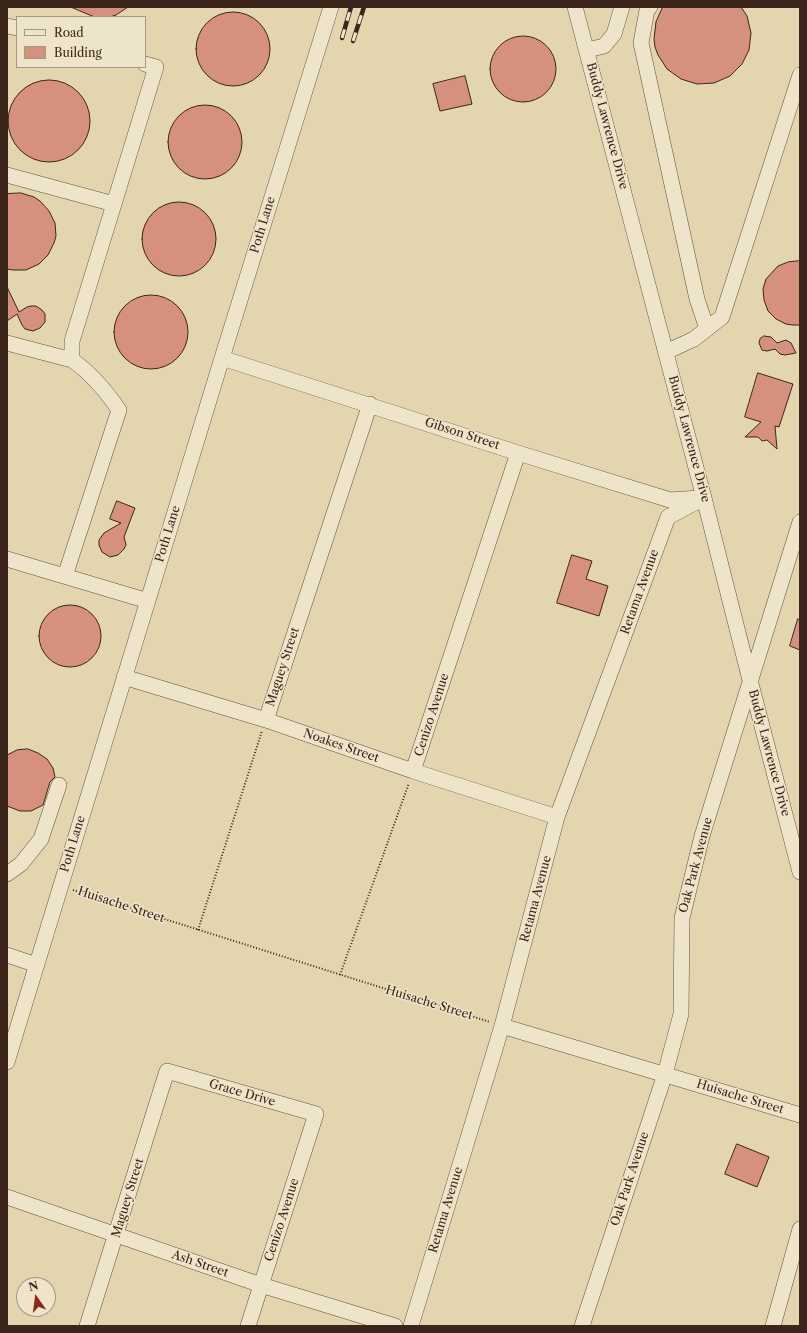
<!DOCTYPE html>
<html>
<head>
<meta charset="utf-8">
<style>
  body { margin:0 }
  #map { position:relative; width:807px; height:1333px; overflow:hidden; background:#e3d5ad; font-family:"Libre Caslon Text",serif }
  canvas { display:block }
  .frame { position:absolute; inset:0; border:8px solid #3c251b; pointer-events:none }
  .legend { position:absolute; left:16px; top:16px; width:130px; height:52px; box-sizing:border-box; background:#ede4ca; border:1px solid #a69884; margin:0; padding:5px 7px; list-style:none; font-size:12px; color:#3c251b }
  .legend li { display:flex; align-items:center; gap:8px; height:20px }
  .legend b { width:20px; border:1px solid #a69884 }
  .north { position:absolute; left:16px; top:1277px; width:40px; height:40px; box-sizing:border-box; background:#ede4ca; border:1px solid #a69884; border-radius:50%; rotate:346deg; font-size:11px; font-weight:700; line-height:16px; text-align:center; color:#3c251b }
  .north::after { content:''; display:block; margin:auto; width:14px; height:18px; background:#8f2418; clip-path:polygon(50% 0,100% 100%,50% 72%,0 100%) }
</style>
</head>
<body>
<div id="map">
<canvas width="807" height="1333"></canvas>
<div class="frame"></div>
<ul class="legend">
<li><b style="height:5px;background:#ede4ca"></b>Road</li>
<li><b style="height:11px;background:#d5907e"></b>Building</li>
</ul>
<div class="north">N</div>
</div>
<script>
const c = document.querySelector('canvas').getContext('2d');
c.lineJoin = 'round';
function fillPath(path, color) { c.fillStyle = color; c.fill(path, 'evenodd'); }
function trace(path, color, width, dash) { c.strokeStyle = color; c.lineWidth = width; c.lineCap = dash ? 'butt' : 'round'; c.setLineDash(dash || []); c.stroke(path); }
function write(font, color, halo, rows, align = 'center') {
  c.font = font + ' "Libre Caslon Text",serif'; c.lineWidth = 3; c.setLineDash([]); c.textBaseline = 'middle'; c.strokeStyle = halo; c.fillStyle = color; for (const [text, x, y, turn = 0] of rows) {
    c.save(); c.translate(x, y); c.rotate((+turn || 0) * Math.PI / 180); c.textAlign = isNaN(turn) ? turn : align; if (halo) c.strokeText(text, 0, 0); c.fillText(text, 0, 0); c.restore();
  }
}
const building = new Path2D(`
  M71 7H128L116 15 110 17H95Z
  M663 7H741L747 16 751 33 749 50 742 64 730 76 714 83 697 84 681 79 667 69 658 55 655 47 654 39 656 22Z
  M196 49a37 37 0 1 1 74 0a37 37 0 1 1-74 0Z
  M490 69a33 33 0 1 1 66 0a33 33 0 1 1-66 0Z
  M465 76 472 104 440 111 433 84Z
  M8 121a41 41 0 1 1 82 0a41 41 0 1 1-82 0Z
  M168 142a37 37 0 1 1 74 0a37 37 0 1 1-74 0Z
  M21 193 34 197 40 201 49 211 55 223 56 236 54 243 48 255 39 264 26 270H13L7 269V194Z
  M142 239a37 37 0 1 1 74 0a37 37 0 1 1-74 0Z
  M800 261V325H792L786 324 776 319 768 311 764 300 763 289 766 279 778 266 788 262Z
  M7 287 19 312 27 307 31 306H36L42 310 45 314V322L40 328 33 331 25 329 22 325 17 314 7 321Z
  M114 332a37 37 0 1 1 74 0a37 37 0 1 1-74 0Z
  M764 336 771 337 777 343 786 340 791 343 796 353 785 355 780 354 775 349 767 351 762 350 759 343 760 339Z
  M758 373 793 384 779 427 775 426 777 449 767 440 762 441 758 437H745L761 422 745 417Z
  M117 501 135 508 124 537 126 545 124 549 118 555 110 557 102 552 99 545V540L104 533 121 523 110 519Z
  M572 555 592 561 586 579 608 586 599 616 557 603Z
  M39 636a31 31 0 1 1 62 0a31 31 0 1 1-62 0Z
  M798 619 800 620V650L790 646Z
  M28 749 38 753 47 759 53 768 55 777 50 782 43 805 31 811H20L7 806V755L17 750Z
  M737 1144 769 1157 757 1187 725 1174Z`);
fillPath(building, '#d5907e');
trace(building, '#3c251b', 1);
const minor = new Path2D(`
  M575 7 704 498 750 680 800 872
  M650 7 647 10 641 43 697 299 707 329
  M7 26 17 28
  M587 50 604 46 614 34 622 7
  M7 175 114 204
  M7 343 72 360
  M666 352 694 339 722 317 800 75
  M222 358 518 453 670 500 699 498
  M7 559 148 601
  M65 576 119 410C106 391 91 373 72 360V341L156 67 145 64
  M124 677 266 720 413 771 557 817
  M266 720 370 404
  M413 771 518 453
  M7 874 21 864 41 839 59 785
  M7 955 37 965
  M502 1026 800 1115
  M7 1062 222 358 331 7
  M7 1197 261 1285 395 1326
  M87 1326 167 1071 316 1114 248 1326
  M411 1326 502 1026 557 817 668 517 704 498
  M582 1326 665 1074 681 1014 682 918 702 836 800 522
  M773 1326 800 1229`);
trace(minor, '#665140', 16);
trace(new Path2D(`
  M73 890 490 1022
  M198 930 262 731
  M340 975 409 783`), '#3c251b', 2, [1, 2]);
trace(minor, '#ede4ca', 15);
const rail = new Path2D(`
  M342 38 351 7
  M353 41 364 7`);
trace(rail, '#3c251b', 4.5);
trace(rail, '#ede4ca', 3, [9]);
write('12px', '#3c251b', '#ede4ca', [
  ["Buddy Lawrence Drive",607,126,75],
  ["Poth Lane",263,225,-73],
  ["Gibson Street",462,434,18],
  ["Buddy Lawrence Drive",689,439,75],
  ["Poth Lane",168,534,-73],
  ["Retama Avenue",640,592,-70],
  ["Maguey Street",283,667,-72],
  ["Cenizo Avenue",432,715,-72],
  ["Noakes Street",341,746,19],
  ["Buddy Lawrence Drive",769,753,75],
  ["Poth Lane",73,844,-73],
  ["Oak Park Avenue",696,865,-75],
  ["Retama Avenue",536,899,-75],
  ["Huisache Street",121,905,18],
  ["Huisache Street",429,1003,17],
  ["Grace Drive",242,1093,16],
  ["Huisache Street",740,1097,17],
  ["Oak Park Avenue",630,1179,-72],
  ["Maguey Street",128,1198,-73],
  ["Retama Avenue",446,1210,-73],
  ["Cenizo Avenue",282,1220,-72],
  ["Ash Street",200,1264,19]
]);
</script>
</body>
</html>
